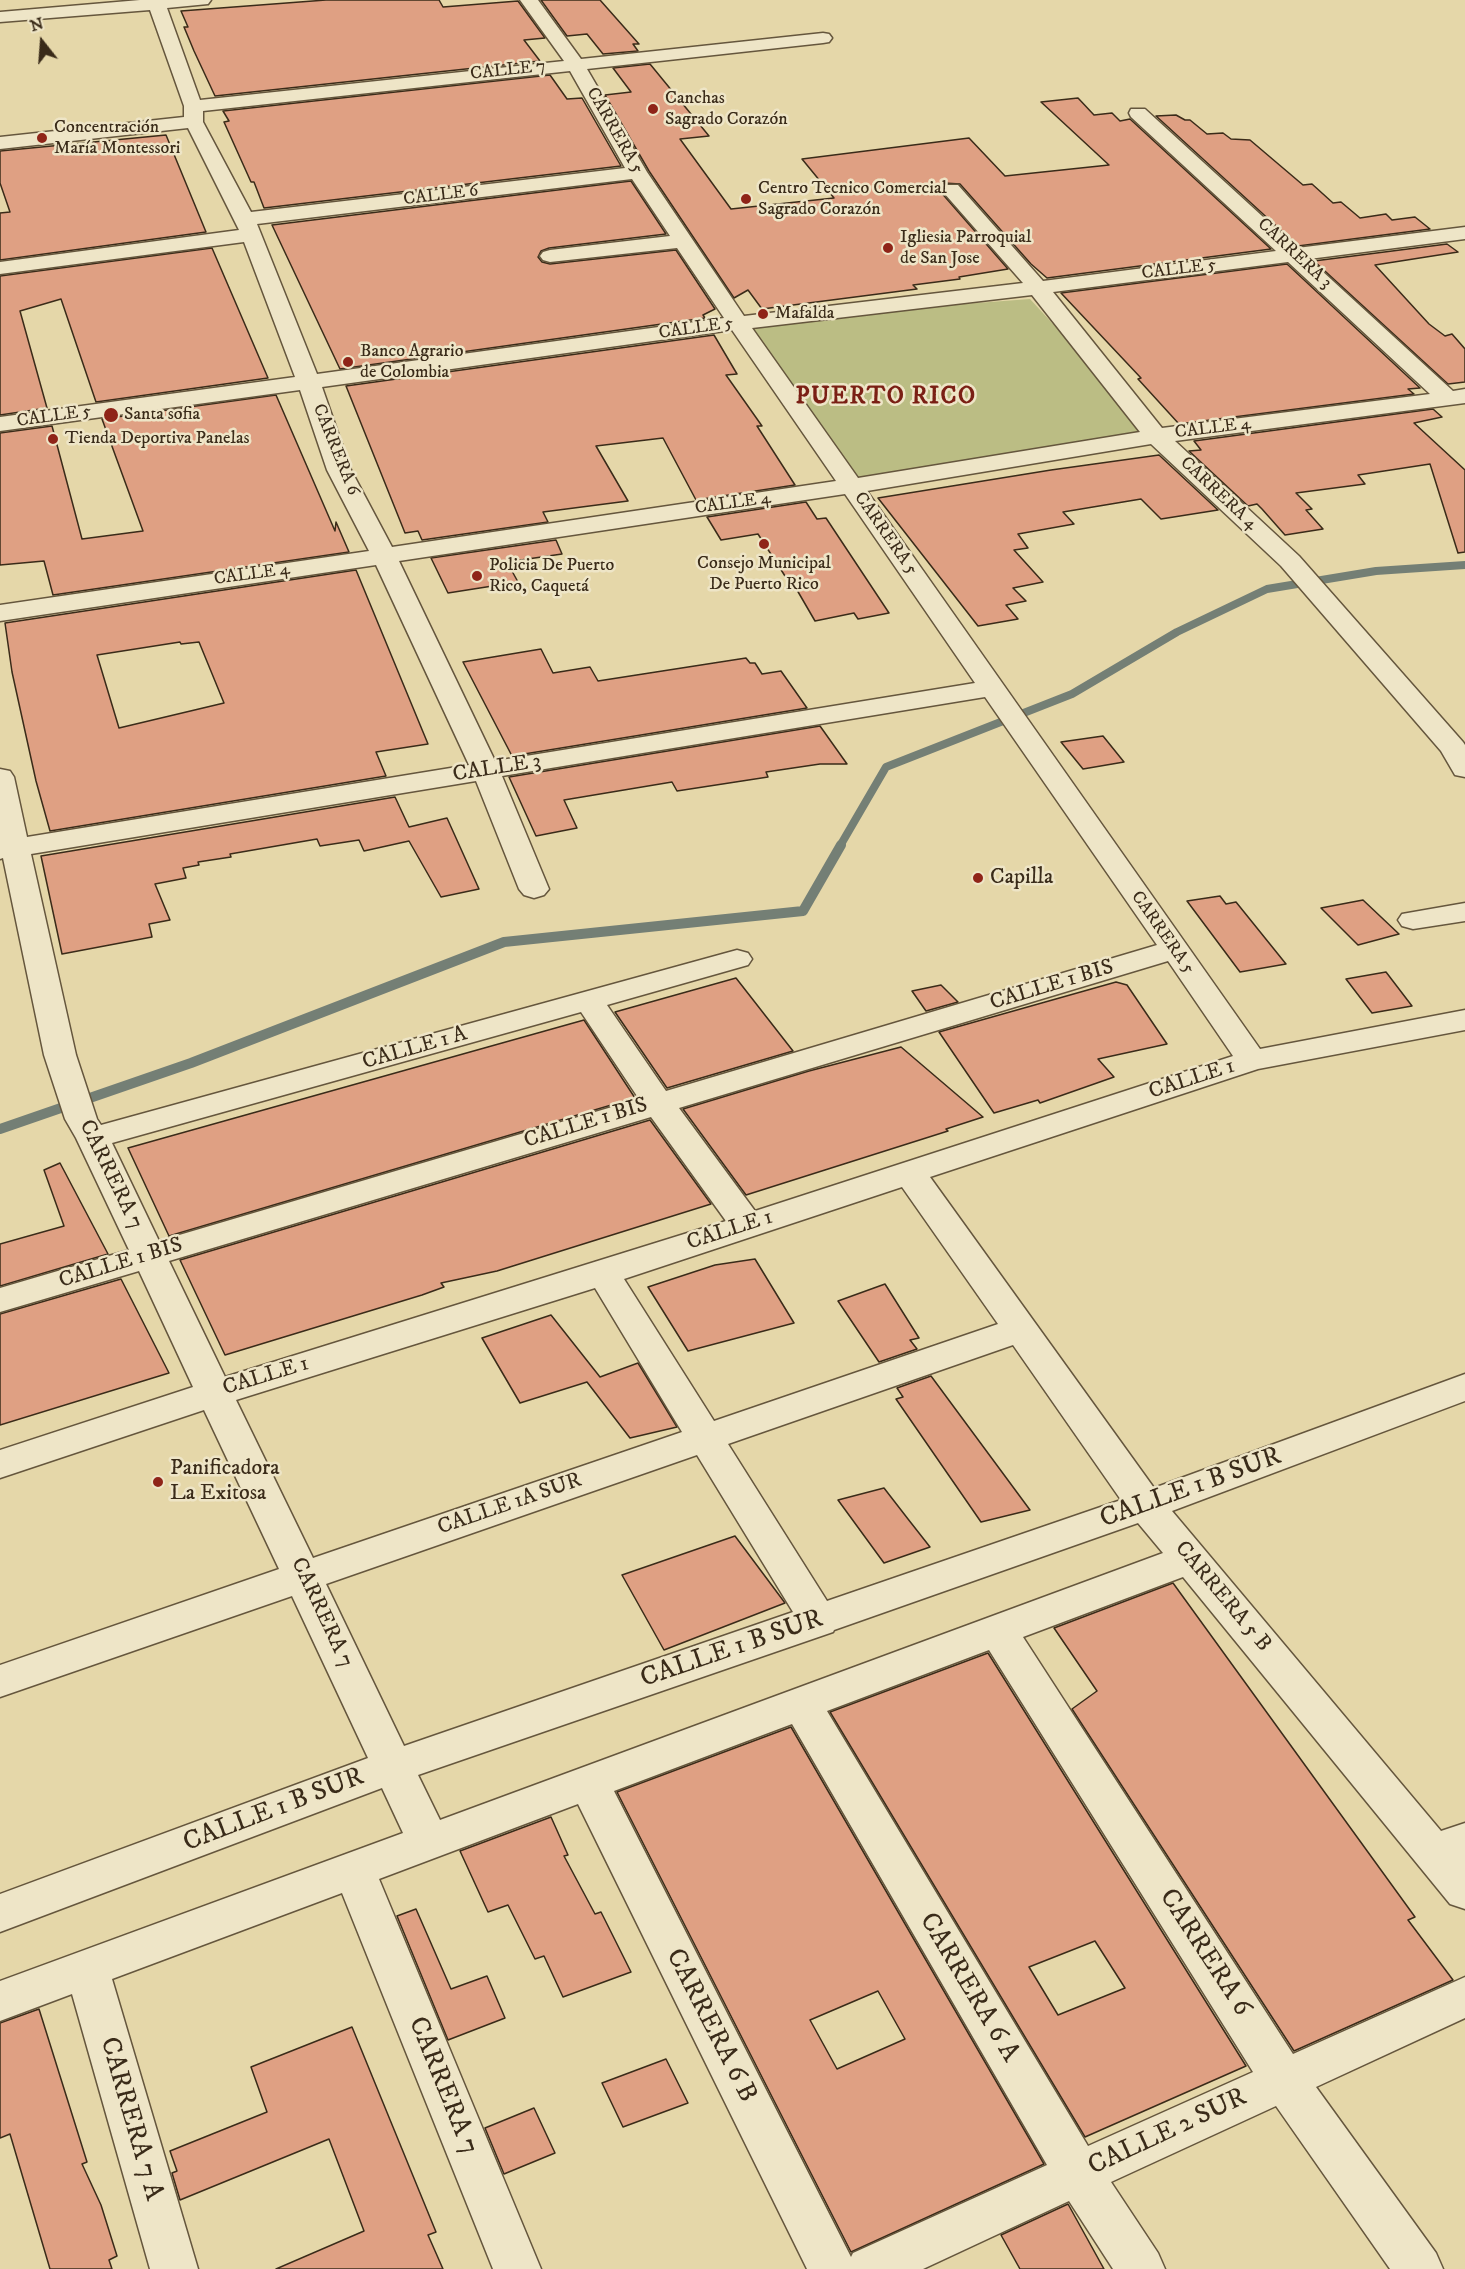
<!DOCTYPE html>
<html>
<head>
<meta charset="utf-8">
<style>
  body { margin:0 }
  #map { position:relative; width:1465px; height:2269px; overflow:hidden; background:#e5d7a9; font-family:"IM FELL DW Pica",serif }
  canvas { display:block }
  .north { position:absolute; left:12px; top:12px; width:60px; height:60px; -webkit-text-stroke:4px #eee5c7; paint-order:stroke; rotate:343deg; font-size:16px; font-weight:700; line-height:24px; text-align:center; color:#3a2b19 }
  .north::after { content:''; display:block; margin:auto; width:21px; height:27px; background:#3a2b19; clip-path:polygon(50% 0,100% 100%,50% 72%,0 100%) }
</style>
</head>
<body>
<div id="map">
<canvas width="1465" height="2269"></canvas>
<div class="north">N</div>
</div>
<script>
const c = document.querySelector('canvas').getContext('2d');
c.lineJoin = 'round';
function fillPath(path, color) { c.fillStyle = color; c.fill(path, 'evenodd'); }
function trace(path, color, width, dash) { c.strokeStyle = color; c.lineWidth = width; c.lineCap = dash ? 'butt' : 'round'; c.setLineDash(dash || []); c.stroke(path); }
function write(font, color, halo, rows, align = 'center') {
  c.font = font + ' "IM FELL DW Pica",serif'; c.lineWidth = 5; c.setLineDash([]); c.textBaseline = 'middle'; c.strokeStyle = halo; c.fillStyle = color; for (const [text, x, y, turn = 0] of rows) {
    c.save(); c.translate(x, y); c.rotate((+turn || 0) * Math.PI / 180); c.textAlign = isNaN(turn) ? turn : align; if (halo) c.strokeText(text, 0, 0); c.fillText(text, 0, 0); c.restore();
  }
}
fillPath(new Path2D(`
  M1030 299 1156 436 858 483 752 327 911 308Z`), '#bbbd84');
trace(new Path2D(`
  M840 846 886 767 1072 694 1177 632 1267 589 1376 571 1465 565`), '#747f75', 8);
trace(new Path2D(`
  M0 1129 191 1063 504 942 803 911 841 845`), '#747f75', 10);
const building = new Path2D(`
  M326 0H439L443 7 518 1 545 38 524 40 540 61 215 96 194 51 184 27H188L181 11Z
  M541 0H600L639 44H633L638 51 603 54 587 34 567 36Z
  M650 64 709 136 680 139 731 209 834 198 802 159 969 138 1005 176 1109 165 1041 102 1078 98 1094 115 1112 113 1120 121 1130 119 1271 249 1047 278 1031 264 960 184 944 183 939 190 1008 269 959 277 960 279 913 285 917 289 762 309 748 290 734 298 649 171 605 95 631 92 613 68Z
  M550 75 567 99 582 98 621 166 264 208 254 182H251L224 122 229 121 223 111Z
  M1176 115 1185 120H1190L1207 134 1223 133 1231 139 1250 140 1303 185 1312 184 1333 203 1341 202 1360 218 1386 214 1392 220 1415 217 1430 229 1298 246 1156 116Z
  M166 135 206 232 0 260V213L10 212 0 183V151Z
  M631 181 666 234 549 248 541 251 538 257 542 262 550 264 676 250 715 309 703 315 705 318 340 369 272 225Z
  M1447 244 1458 252 1375 265 1429 324 1445 336 1452 334 1465 349V382L1448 384 1314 261Z
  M212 248 268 378 96 402 61 299 20 311 47 408 0 415V276Z
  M1287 264 1420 388 1408 389 1414 394 1179 424 1138 379 1141 378 1061 293Z
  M714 335 737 374 726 375 762 426H757L795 485 696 500 663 438 596 446 628 501 543 512 548 522 422 540 418 531 405 533 346 386Z
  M276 395 335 531 336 522 349 552 53 595 44 561 0 565V433L52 426 82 539 143 531 102 419Z
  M1433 409 1442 417 1414 423 1465 470V552L1458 553 1430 464 1358 475 1365 484 1296 493 1312 509 1306 510 1323 529 1285 535 1262 509 1257 504 1248 506 1189 451 1201 450 1194 441Z
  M1159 455 1218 510 1161 519 1141 499 1063 512 1074 524 1018 534 1028 548 1014 550 1043 582 1013 588 1026 601 1006 605 1018 619 978 626 878 498 1051 470Z
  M806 502 817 519 826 518 889 613 858 619 854 613 815 621 797 590H794L758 534 721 540 707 517Z
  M556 540 562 554 507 562 518 582 448 593 431 558Z
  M356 570 428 744 376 752 386 776 50 831 36 781 12 672 5 623ZM180 642 181 644 199 642 224 703 119 728 97 655Z
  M541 649 553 673 590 667 598 681 746 658 750 663H755L762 674 781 671 807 708 512 756 463 662Z
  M820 726 847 764H820L766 772 768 777 677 791 672 782 564 800 577 828 536 836 509 777Z
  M1103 736 1124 762 1083 769 1061 742Z
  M395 797 409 827 447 818 479 889 441 897 409 841 364 851 359 840 320 846 317 839 230 854 231 857 198 862 199 865 183 868 186 878 155 884 170 920 149 924 152 937 62 954 41 856Z
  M1220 896 1226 904 1236 902 1286 964 1240 972 1187 901Z
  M1363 900 1399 934 1358 945 1321 908Z
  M1386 972 1412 1006 1372 1013 1346 979Z
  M736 978 793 1051 667 1088 615 1012Z
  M1116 982 1127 985 1167 1044 1098 1059 1114 1077 1040 1103 1038 1100 994 1113 939 1032Z
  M941 985 958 1002 926 1011 912 991Z
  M584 1020 635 1098 169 1236 128 1148Z
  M901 1047 983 1117 946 1129 948 1131 746 1195 683 1109 809 1071Z
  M650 1120 711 1204 497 1271 441 1283 444 1287 422 1295 225 1355 180 1260Z
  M60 1163 108 1254 0 1286V1244L64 1226 44 1170Z
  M755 1259 794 1323 688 1351 648 1287 715 1265Z
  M121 1279 169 1373 0 1425V1314Z
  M885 1284 919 1338 910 1340 917 1349 879 1362 838 1301Z
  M551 1315 600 1377 638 1363 677 1427 630 1438 587 1382 520 1403 482 1338Z
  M931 1376 1030 1510 981 1522 896 1399 903 1397 897 1388Z
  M884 1488 908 1519 930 1547 884 1563 838 1500Z
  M735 1536 785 1603 664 1650 622 1575Z
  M1173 1583 1415 1917 1408 1920 1453 1980 1294 2051 1072 1709 1097 1691 1054 1628Z
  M988 1653 1246 2066 1085 2137 830 1712ZM1095 1941 1125 1988 1058 2015 1029 1967Z
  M791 1727 1044 2164 851 2252 617 1792ZM878 1991 905 2039 837 2069 810 2020Z
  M551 1817 568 1855 564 1856 595 1914 601 1912 631 1972 563 1997 544 1956 535 1959 508 1905 488 1912 460 1851Z
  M416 1909 451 1989 487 1976 505 2018 448 2040 397 1916Z
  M39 2009 87 2162 82 2164 101 2205 117 2256 109 2260 112 2269H50L10 2134 0 2138V2023Z
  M352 2027 436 2232 428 2235 443 2269H276L364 2231 329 2139 180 2200 172 2173 177 2171 170 2151 267 2112 251 2067Z
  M666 2059 688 2103 623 2127 602 2083Z
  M534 2108 555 2153 504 2174 485 2128Z
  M1068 2204 1104 2269H1020L1001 2235Z`);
fillPath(building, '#dfa083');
trace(building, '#3a2b19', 1.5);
const minor = new Path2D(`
  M140 0H211L208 4 167 8 200 100 564 61 520 0H538L581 59 823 33 829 34 832 38 829 42 823 43 587 69 647 172 744 316 1023 283 944 193 941 189 944 185H958L1043 281 1276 251 1131 117 1129 113 1131 109H1145L1297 248 1465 227V239L1309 259 1453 391 1465 389V403L1175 441 1299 556 1463 742 1465 745V777L1455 775 1441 751 1281 566 1151 444 867 491 1260 1049 1465 1010V1030L1258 1069 930 1177 1154 1488 1465 1374V1401L1172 1511 1441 1831 1465 1823V1909L1450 1904 1183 1577 1023 1637 1293 2054 1465 1977V2018L1316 2087 1436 2253 1443 2269H1390L1276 2106 1111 2182 1158 2253 1165 2269H1113L1069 2201 923 2269H807L578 1804 379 1879 541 2269H493L342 1893 112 1979 198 2269H150L72 1994 0 2021V1981L403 1833 382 1788 0 1932V1894L368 1758 292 1596 0 1697V1665L279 1569 204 1410 0 1478V1450L193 1387 139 1271 0 1312V1288L129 1250 76 1138 65 1119 44 1055 3 858 0 859V769L10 771 14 777 27 837 469 765 376 565 0 621V605L369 551 327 470 300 390 0 431V417L295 377 244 242 0 274V262L239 230 188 128 0 149V137L184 117V106L150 10 0 22V12ZM570 71 625 168 251 212 203 122V111ZM632 179 670 236 550 250 543 252 540 256 543 260 550 262 677 248 724 318 317 374 257 224ZM1288 262 1430 394 1162 428 1053 292ZM1032 295 1140 432 858 478 752 328ZM732 330 836 481 392 547 351 470 322 387ZM845 494 975 683 495 761 399 561ZM985 697 1157 945 666 1091 607 1005 748 965 752 959 748 953 737 950 726 953 101 1125 97 1119 76 1055 31 854 476 781 519 889 524 895 534 898 544 895 549 889 502 776ZM1168 961 1233 1056 755 1211 679 1108ZM581 1012 639 1099 159 1241 112 1143ZM651 1117 726 1221 225 1377 169 1261ZM902 1187 998 1324 714 1421 624 1279ZM595 1288 682 1432 313 1558 236 1400ZM1013 1345 1121 1500 827 1601 728 1444ZM697 1455 793 1612 404 1746 326 1584ZM1138 1523 1163 1553 440 1820 418 1775 833 1632 834 1630ZM989 1650 1253 2072 1088 2146 827 1711ZM792 1724 1047 2165 853 2253 851 2257 614 1791Z
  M1465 903V921L1413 929 1402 926 1398 920 1402 914Z`);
trace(minor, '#65563d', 3);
fillPath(minor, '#eee5c7');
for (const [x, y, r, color] of [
  [653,109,6,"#8f2418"],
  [42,138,6,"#8f2418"],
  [746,199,6,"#8f2418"],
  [888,248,6,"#8f2418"],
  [763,314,6,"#8f2418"],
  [348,362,6,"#8f2418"],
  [111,415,8,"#8f2418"],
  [53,439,6,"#8f2418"],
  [764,544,6,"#8f2418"],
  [477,576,6,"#8f2418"],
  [978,878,6,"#8f2418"],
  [158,1482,6,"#8f2418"]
]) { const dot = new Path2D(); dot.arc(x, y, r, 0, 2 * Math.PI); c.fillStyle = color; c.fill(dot); trace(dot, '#eee5c7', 2); }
write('18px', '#3a2b19', '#eee5c7', [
  ["CALLE 7",508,71,-6],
  ["CARRERA 5",614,131,60],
  ["CALLE 6",441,196,-7],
  ["CARRERA 3",1294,254,43],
  ["CALLE 5",1179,270,-7],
  ["CALLE 5",696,329,-8],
  ["CALLE 5",54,417,-8],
  ["CALLE 4",1213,429,-7],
  ["CARRERA 6",335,450,68],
  ["CARRERA 4",1218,494,43],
  ["CALLE 4",733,504,-8],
  ["CARRERA 5",885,534,55],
  ["CALLE 4",252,575,-8],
  ["CARRERA 5",1162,933,55]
]);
write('18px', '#3a2b19', '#eee5c7', [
  ["Canchas",665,99],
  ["Sagrado Corazón",665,120],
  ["Concentración",54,128],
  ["María Montessori",54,149],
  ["Centro Tecnico Comercial",758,189],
  ["Sagrado Corazón",758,210],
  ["Igliesia Parroquial",900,238],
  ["de San Jose",900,259],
  ["Mafalda",775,314],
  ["Banco Agrario",360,352],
  ["de Colombia",360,373],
  ["Santa sofia",124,415],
  ["Tienda Deportiva Panelas",65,439],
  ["Consejo Municipal",764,564,"center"],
  ["De Puerto Rico",764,585,"center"],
  ["Policia De Puerto",489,566],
  ["Rico, Caquetá",489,587]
], 'left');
write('22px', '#3a2b19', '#eee5c7', [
  ["CALLE 3",497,769,-9],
  ["CALLE 1 BIS",1052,986,-17],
  ["CALLE 1 A",415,1049,-16],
  ["CALLE 1",1192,1080,-18],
  ["CALLE 1 BIS",586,1124,-17],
  ["CARRERA 7",110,1175,64],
  ["CALLE 1",730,1231,-18],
  ["CALLE 1 BIS",121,1264,-17],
  ["CALLE 1",266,1377,-17],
  ["CALLE 1A SUR",510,1505,-19],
  ["CARRERA 5 B",1222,1597,50],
  ["CARRERA 7",321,1613,65]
]);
write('22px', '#3a2b19', '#eee5c7', [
  ["Capilla",990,878],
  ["Panificadora",170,1469],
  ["La Exitosa",170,1494]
], 'left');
c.letterSpacing = '1.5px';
write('bold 24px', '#7a1f14', '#eee5c7', [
  ["PUERTO RICO",886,398]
]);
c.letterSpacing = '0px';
write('27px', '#3a2b19', '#eee5c7', [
  ["CALLE 1 B SUR",1191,1489,-20],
  ["CALLE 1 B SUR",732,1650,-19],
  ["CALLE 1 B SUR",274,1811,-21],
  ["CARRERA 6",1204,1953,57],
  ["CARRERA 6 A",968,1988,59],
  ["CARRERA 6 B",710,2026,63],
  ["CARRERA 7",442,2086,68],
  ["CARRERA 7 A",130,2119,74],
  ["CALLE 2 SUR",1168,2133,-25]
]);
</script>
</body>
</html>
